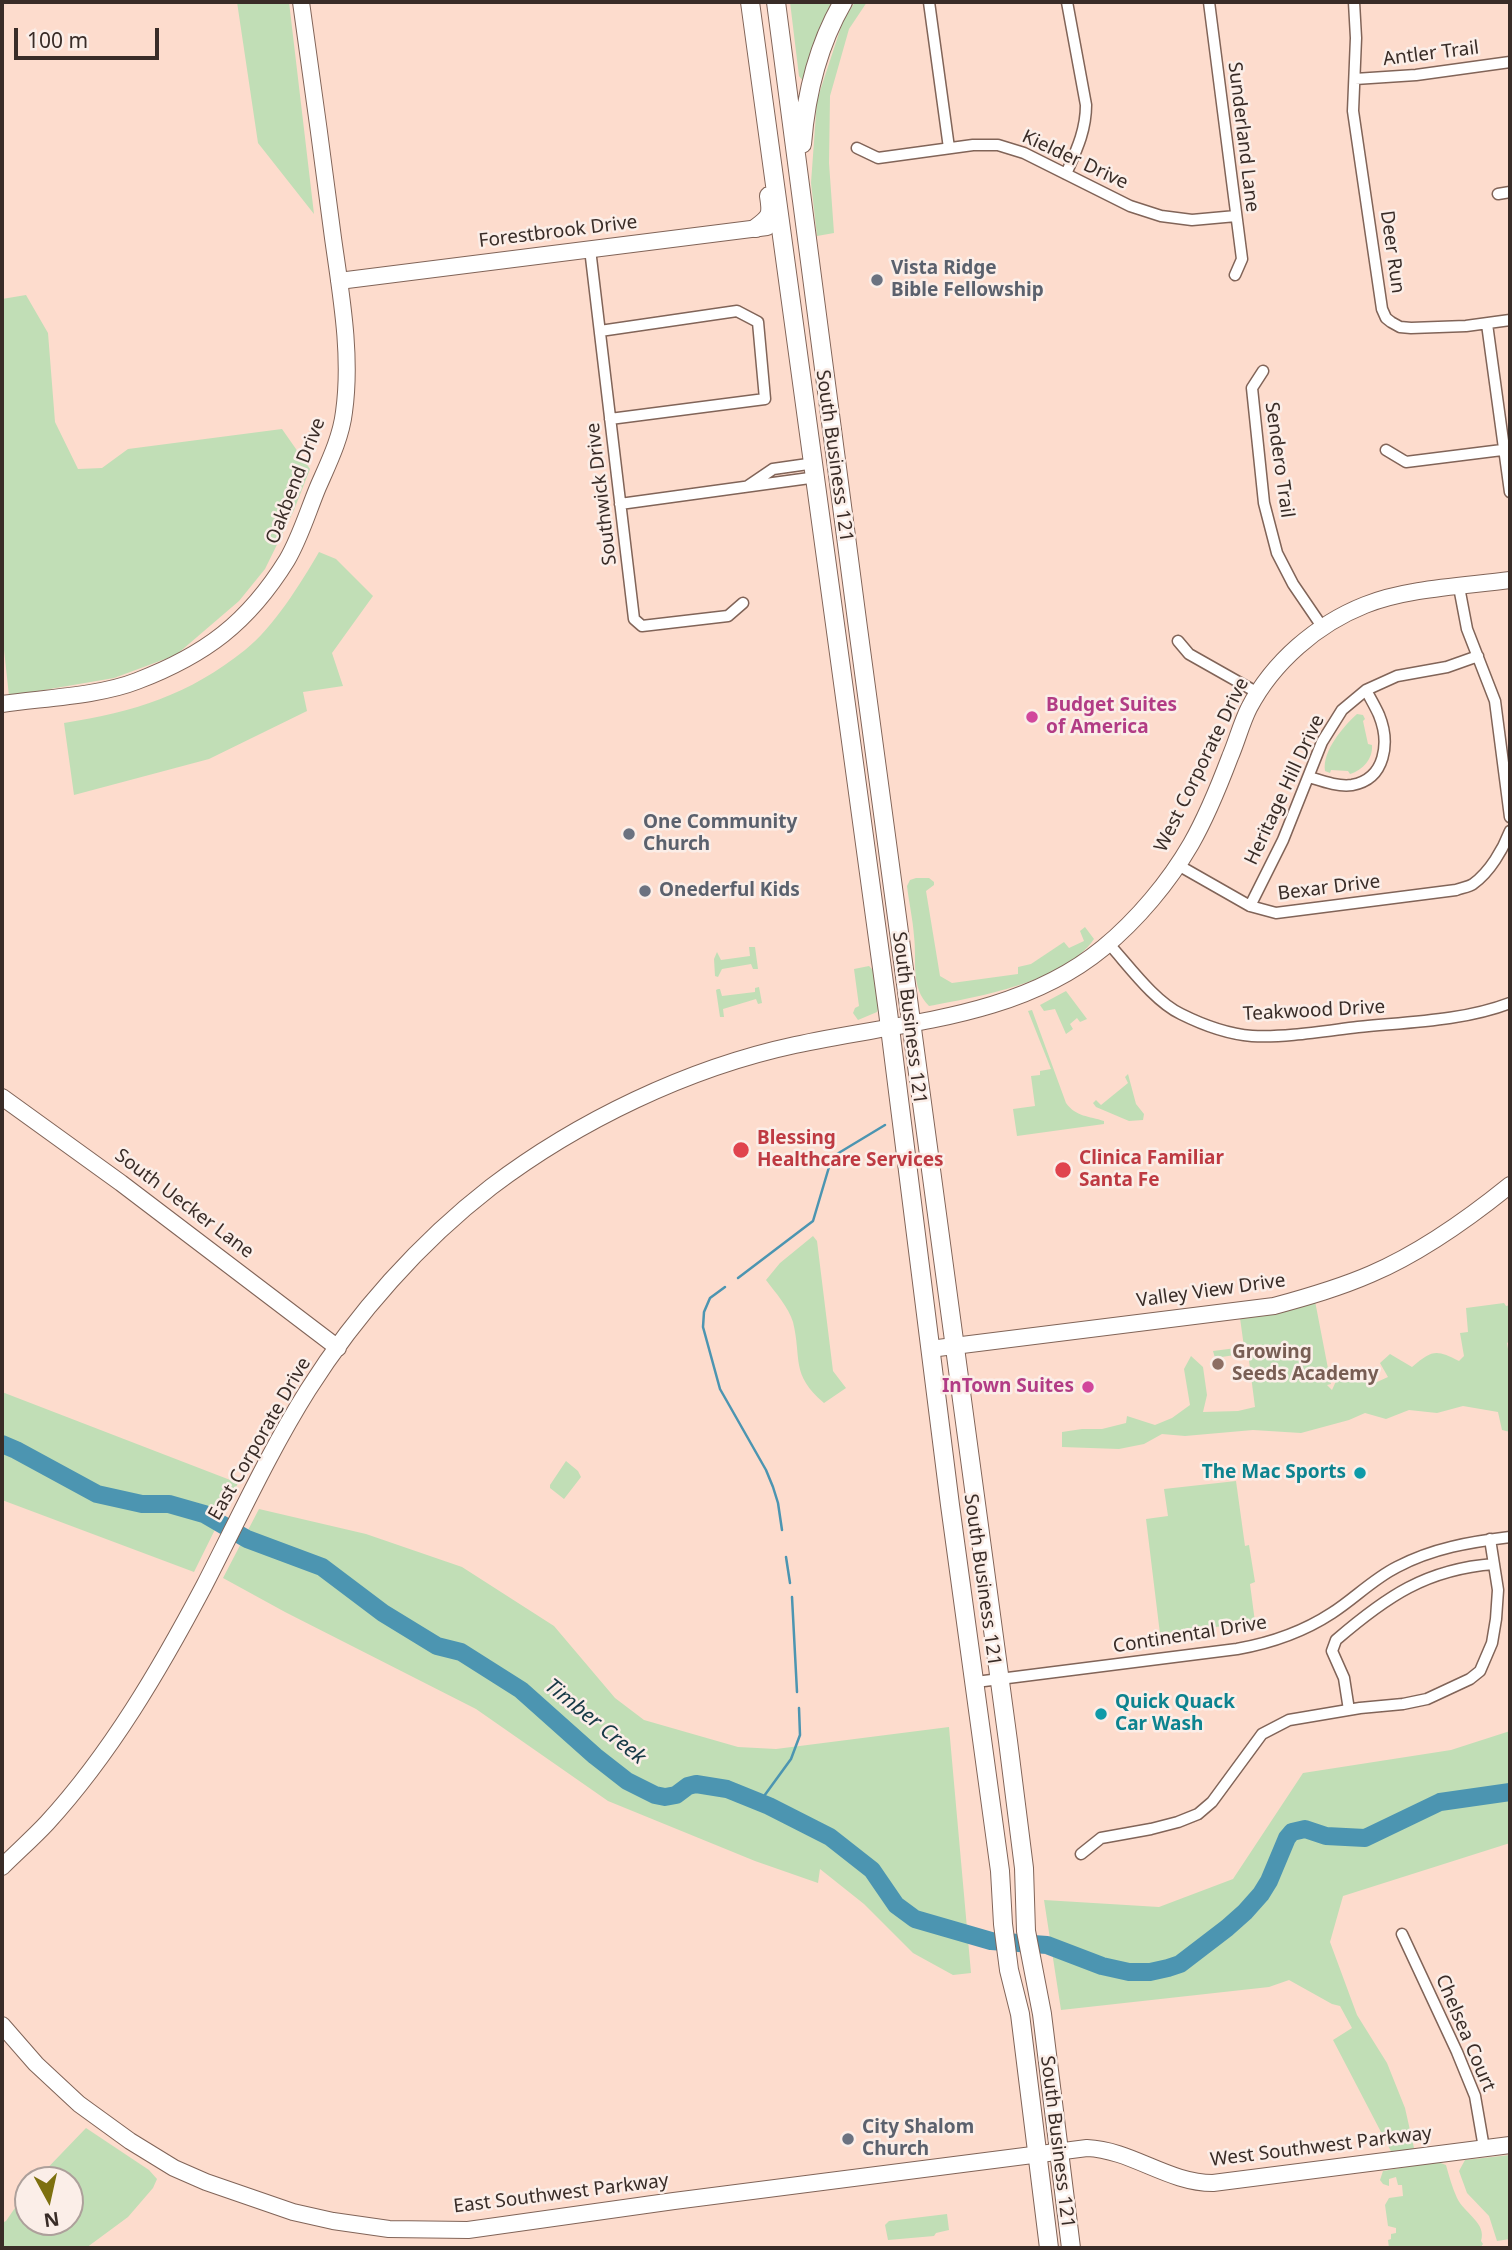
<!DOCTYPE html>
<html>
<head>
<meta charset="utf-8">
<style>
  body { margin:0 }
  #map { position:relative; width:1512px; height:2250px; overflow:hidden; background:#fddccd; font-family:"Noto Sans",sans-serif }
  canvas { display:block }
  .frame { position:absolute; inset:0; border:4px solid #392c27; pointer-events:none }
  .north { position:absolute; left:14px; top:2166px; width:70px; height:70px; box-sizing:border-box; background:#fbeee8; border:2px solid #ada09b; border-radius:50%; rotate:172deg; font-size:19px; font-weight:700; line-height:28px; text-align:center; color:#392c27 }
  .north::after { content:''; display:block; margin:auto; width:24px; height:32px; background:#7d700f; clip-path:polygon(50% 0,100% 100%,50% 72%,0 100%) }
  .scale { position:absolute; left:14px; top:28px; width:145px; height:32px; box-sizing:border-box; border:4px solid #392c27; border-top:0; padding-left:9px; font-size:21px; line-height:24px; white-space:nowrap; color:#392c27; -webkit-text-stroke:5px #fbeee8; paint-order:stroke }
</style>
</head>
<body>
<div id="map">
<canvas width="1512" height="2250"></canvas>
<div class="frame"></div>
<div class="north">N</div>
<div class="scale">100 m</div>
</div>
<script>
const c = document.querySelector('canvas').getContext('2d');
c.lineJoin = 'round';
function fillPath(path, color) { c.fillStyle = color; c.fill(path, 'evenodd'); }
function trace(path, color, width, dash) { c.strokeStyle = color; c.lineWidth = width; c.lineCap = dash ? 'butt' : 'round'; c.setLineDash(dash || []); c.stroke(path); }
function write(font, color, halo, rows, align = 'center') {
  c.font = font + ' "Noto Sans",sans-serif'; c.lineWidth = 5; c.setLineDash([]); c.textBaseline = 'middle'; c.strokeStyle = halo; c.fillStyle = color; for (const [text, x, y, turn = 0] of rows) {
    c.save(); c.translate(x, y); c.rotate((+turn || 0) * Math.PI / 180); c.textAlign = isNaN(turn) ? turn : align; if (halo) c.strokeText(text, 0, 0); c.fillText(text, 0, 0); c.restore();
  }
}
fillPath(new Path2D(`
  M237 2H289L314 214 258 143Z
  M790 2H837L807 86 799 76Z
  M855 2H867L849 29 830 96 829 163 834 233 817 236 811 183 817 100 843 21Z
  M26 295 48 333 55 422 78 469 102 468 128 449 282 429 310 469 294 510 265 569 239 601 176 655 114 678 9 696 2 631V299Z
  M319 552 336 559 373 596 332 653 343 686 303 692 307 711 209 759 74 795 64 723C134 712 189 695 245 650 273 628 301 583 319 552Z
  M1357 714 1363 715 1365 719 1363 721 1368 744 1372 745C1373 759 1363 770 1350 774L1348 771 1331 770 1330 773 1325 771C1322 751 1343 727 1357 714Z
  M916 878H929L934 882V885L926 891 940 976 952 983 1018 974V967L1031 964 1064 942 1069 948 1084 941 1080 931 1085 927 1094 939C1065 982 977 997 929 1006 910 987 917 961 914 936 913 920 909 903 907 886L910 880Z
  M749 947H755L758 969H753L751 964 722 969 718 977 715 976 714 959 717 952 721 960 750 956Z
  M869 966 874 971 879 1005 877 1012 858 1020 853 1013 855 1008 859 1006 854 969Z
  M759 987 762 1003 758 1004 756 999 723 1009 724 1017H720L716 990 718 989H720L722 996 755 992V988Z
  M1066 991 1087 1019 1080 1022 1077 1018 1070 1024 1073 1029 1066 1034 1055 1009 1044 1011 1040 1005Z
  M1032 1010 1066 1103C1076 1117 1089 1116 1104 1121V1124L1017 1136 1013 1109 1035 1106 1031 1076 1040 1075V1071L1051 1069 1028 1011Z
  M1128 1074 1136 1104 1144 1114 1143 1120 1129 1121 1096 1107 1093 1103 1096 1100 1101 1105 1128 1083 1125 1077Z
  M813 1236 817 1241 833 1371 846 1388 824 1403C790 1374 802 1359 793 1322 789 1308 775 1292 766 1280L780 1263Z
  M1315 1301 1331 1384 1327 1385 1332 1390 1342 1368 1377 1382 1388 1377 1380 1363 1390 1354 1412 1367C1432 1350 1436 1349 1459 1361L1464 1356 1460 1333 1468 1332 1466 1308 1504 1303 1506 1306 1510 1305V1341L1507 1343 1508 1349H1510V1432L1502 1430 1498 1412 1463 1406 1437 1413 1409 1410 1386 1419 1365 1413 1349 1420 1301 1433 1253 1430 1185 1436 1162 1434 1144 1444 1119 1449 1062 1447V1432L1082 1429H1102L1126 1423 1127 1416 1155 1425 1172 1418 1190 1405 1184 1369 1191 1356 1203 1367 1207 1395 1203 1412 1238 1411 1255 1407 1248 1353 1215 1358 1213 1351 1244 1347 1240 1318Z
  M2 1392 238 1483 194 1572 2 1500Z
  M566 1461 578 1471 581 1477 564 1499 550 1488V1485Z
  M1236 1481 1245 1546 1249 1545 1255 1582 1250 1584 1255 1622 1160 1634 1146 1519 1168 1516 1164 1489Z
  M259 1509 366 1534 462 1567 554 1626 615 1698 644 1720 738 1747 776 1749 949 1727 971 1973 953 1975 913 1953 864 1904 820 1869 818 1883 755 1861 608 1801 476 1709 285 1612 223 1578Z
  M1510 1731V1843L1343 1896 1330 1942 1357 2015 1387 2063 1405 2108 1414 2148 1394 2157 1333 2040 1352 2028 1340 2006 1332 2004 1289 1980 1269 1987 1061 2010 1044 1900 1159 1907 1233 1879 1303 1773 1451 1750Z
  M86 2128 149 2170 157 2179 153 2188 128 2217 86 2248H2V2223L6 2221 28 2189V2222H70V2180H36Z
  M1510 2155V2239L1497 2241 1489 2216 1467 2193 1459 2171 1465 2160Z
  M1425 2162 1426 2164 1438 2162 1446 2165C1449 2176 1452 2187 1457 2198 1464 2213 1487 2223 1481 2241L1483 2244 1480 2248H1426L1425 2246 1389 2248 1388 2240 1391 2239V2234L1396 2233V2228L1388 2226 1385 2205 1389 2198 1403 2196 1402 2185H1398L1396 2177 1389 2179V2186L1383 2184 1380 2180 1383 2171 1423 2164Z
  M947 2214 949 2230 936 2233 934 2236 888 2240 885 2225 889 2221Z`), '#c1deb6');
trace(new Path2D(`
  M738 1278 813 1221 832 1157 885 1125
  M725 1287 710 1298 704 1312 703 1327 720 1389 766 1470 773 1487 778 1503 782 1530
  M786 1557 790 1583
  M792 1597 797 1692
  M759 1803 791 1759 800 1735 799 1708`), '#4c95b1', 2.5);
trace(new Path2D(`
  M2 1444 16 1450 97 1494 142 1504H169L204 1514 247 1539 322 1567 383 1613 437 1646 461 1652 521 1690 595 1756 627 1781 655 1795 665 1797 676 1795 688 1786 696 1784 727 1789 769 1806 830 1837 872 1870 896 1905 915 1919 991 1941 1047 1945 1102 1966 1129 1972H1150L1168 1968 1180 1964 1227 1928 1245 1912 1261 1894 1269 1881 1287 1838 1292 1832 1305 1829 1326 1836 1365 1838 1440 1802 1510 1792`), '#4c95b1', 18);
const street = new Path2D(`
  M929 2 949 148
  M1209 2 1242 259 1235 275
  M1354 2 1356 38 1353 111 1382 309 1386 318 1391 322 1400 327 1411 328 1466 326 1510 320
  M1355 79 1416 75 1510 62
  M857 148 878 158 973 145H998L1024 153 1130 206 1161 216 1192 220 1236 216
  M1066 174C1076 151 1086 131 1086 105L1067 2
  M1498 194 1510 192
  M590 249 634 619 642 626 728 616 743 603
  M1487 324 1510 492
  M600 331 737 311 758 322 765 399 610 419
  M1263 371 1252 388 1264 503 1277 553 1293 584 1323 628
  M1386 450 1406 462 1510 449
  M748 486 773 469 815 463
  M620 504 817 477
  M1459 587 1467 629 1495 701 1510 817
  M1178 641 1189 654 1258 693
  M1309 777C1322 781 1338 787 1352 785 1386 779 1390 742 1379 715 1375 706 1370 698 1366 690
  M1178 865 1250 906 1276 913 1456 890C1461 888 1469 887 1473 884 1490 872 1503 849 1510 831
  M1250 906 1283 840 1322 742 1342 710 1366 690 1397 676 1447 667 1478 656
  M1109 944C1129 966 1154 1001 1181 1014 1203 1025 1227 1034 1252 1036 1284 1038 1325 1031 1358 1027 1408 1022 1463 1021 1510 1003
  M976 1682 1237 1649C1271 1643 1303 1632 1332 1613 1354 1599 1373 1579 1397 1567 1433 1548 1470 1542 1510 1537
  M1349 1710 1344 1678 1332 1651 1336 1640C1386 1597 1426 1569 1494 1564
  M1081 1854 1101 1838 1151 1829 1178 1822 1198 1814 1212 1802 1262 1734 1289 1720 1360 1708 1403 1704 1427 1699 1470 1679 1480 1671 1492 1643 1496 1619 1498 1590 1490 1539
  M1402 1934 1457 2052 1475 2096 1484 2148`);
const secondary = new Path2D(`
  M339 281 767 227
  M2 704C43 698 99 696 137 681 205 655 248 623 287 560 300 538 308 511 318 487 328 464 341 438 344 412 352 355 341 295 333 238 323 159 312 81 301 2
  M2 1097 121 1183 338 1348
  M930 1349 1274 1306C1307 1297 1339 1288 1371 1274 1420 1253 1468 1219 1510 1185
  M2 1867C17 1852 33 1838 47 1823 111 1753 160 1669 204 1586 238 1520 269 1452 308 1390 356 1314 420 1242 491 1187 578 1121 688 1068 795 1045 899 1022 1017 1019 1103 948 1137 920 1169 882 1191 844 1207 816 1219 786 1230 757 1237 741 1241 724 1249 708 1273 662 1317 624 1365 605 1407 588 1465 586 1510 580
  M2 2025 36 2064 79 2104 130 2141 174 2168 206 2182 293 2212 333 2221 389 2229 468 2230 674 2201 1087 2148C1132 2150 1168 2183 1213 2183L1510 2145`);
const primary = new Path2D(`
  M750 2 888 1012 950 1505 1000 1871 1003 1924 1009 1970 1020 2014 1049 2248
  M776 2 858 628 1008 1741 1024 1868 1026 1931 1042 2014 1071 2248
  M802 144C806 94 818 45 843 2
  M756 228C771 217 772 215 769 196`);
trace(street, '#816458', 13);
trace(secondary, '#816458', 18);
trace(primary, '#816458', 20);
trace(street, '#fff', 10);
trace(secondary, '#fff', 16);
trace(primary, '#fff', 18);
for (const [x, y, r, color] of [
  [877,280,7,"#6b7280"],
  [1032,717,7,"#d1479c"],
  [629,834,7,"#6b7280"],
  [645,891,7,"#6b7280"],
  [741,1150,9,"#e0444e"],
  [1063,1170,9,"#e0444e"],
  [1218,1364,7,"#8d6e63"],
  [1088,1387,7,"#d1479c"],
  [1360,1473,7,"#0f9aa8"],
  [1101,1714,7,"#0f9aa8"],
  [848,2139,7,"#6b7280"]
]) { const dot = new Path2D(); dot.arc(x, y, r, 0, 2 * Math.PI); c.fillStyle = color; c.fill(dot); trace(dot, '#fbeee8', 2.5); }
write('19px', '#392c27', '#fbeee8', [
  ["Antler Trail",1431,54,-7],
  ["Sunderland Lane",1243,137,83],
  ["Kielder Drive",1075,160,25],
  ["Forestbrook Drive",558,232,-7],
  ["Deer Run",1392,252,82],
  ["South Business 121",834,456,82],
  ["Sendero Trail",1279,460,82],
  ["Oakbend Drive",296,481,-69],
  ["Southwick Drive",602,494,-97],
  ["West Corporate Drive",1202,765,-64],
  ["Heritage Hill Drive",1285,790,-65],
  ["Bexar Drive",1329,888,-7],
  ["Teakwood Drive",1314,1011,-3],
  ["South Business 121",909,1018,83],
  ["South Uecker Lane",184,1204,37],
  ["Valley View Drive",1211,1291,-8],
  ["East Corporate Drive",260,1439,-60],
  ["South Business 121",982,1580,82],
  ["Continental Drive",1190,1635,-9],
  ["Chelsea Court",1465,2033,67],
  ["South Business 121",1057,2142,83],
  ["West Southwest Parkway",1321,2147,-7],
  ["East Southwest Parkway",561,2194,-7]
]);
write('bold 19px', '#5b616d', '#fbeee8', [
  ["Vista Ridge",891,269],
  ["Bible Fellowship",891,291],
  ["One Community",643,823],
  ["Church",643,845],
  ["Onederful Kids",659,891],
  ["City Shalom",862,2128],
  ["Church",862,2150]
], 'left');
write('bold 19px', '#b23c85', '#fbeee8', [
  ["Budget Suites",1046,706],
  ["of America",1046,728],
  ["InTown Suites",1074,1387,"right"]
], 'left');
write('bold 19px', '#be3a42', '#fbeee8', [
  ["Blessing",757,1139],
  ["Healthcare Services",757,1161],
  ["Clinica Familiar",1079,1159],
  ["Santa Fe",1079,1181]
], 'left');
write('bold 19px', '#785e54', '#fbeee8', [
  ["Growing",1232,1353],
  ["Seeds Academy",1232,1375]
], 'left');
write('bold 19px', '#0d838f', '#fbeee8', [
  ["The Mac Sports",1346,1473],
  ["Quick Quack",1115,1703,"left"],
  ["Car Wash",1115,1725,"left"]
], 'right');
write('italic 21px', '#163946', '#fbeee8', [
  ["Timber Creek",595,1722,39]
]);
</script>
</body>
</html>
